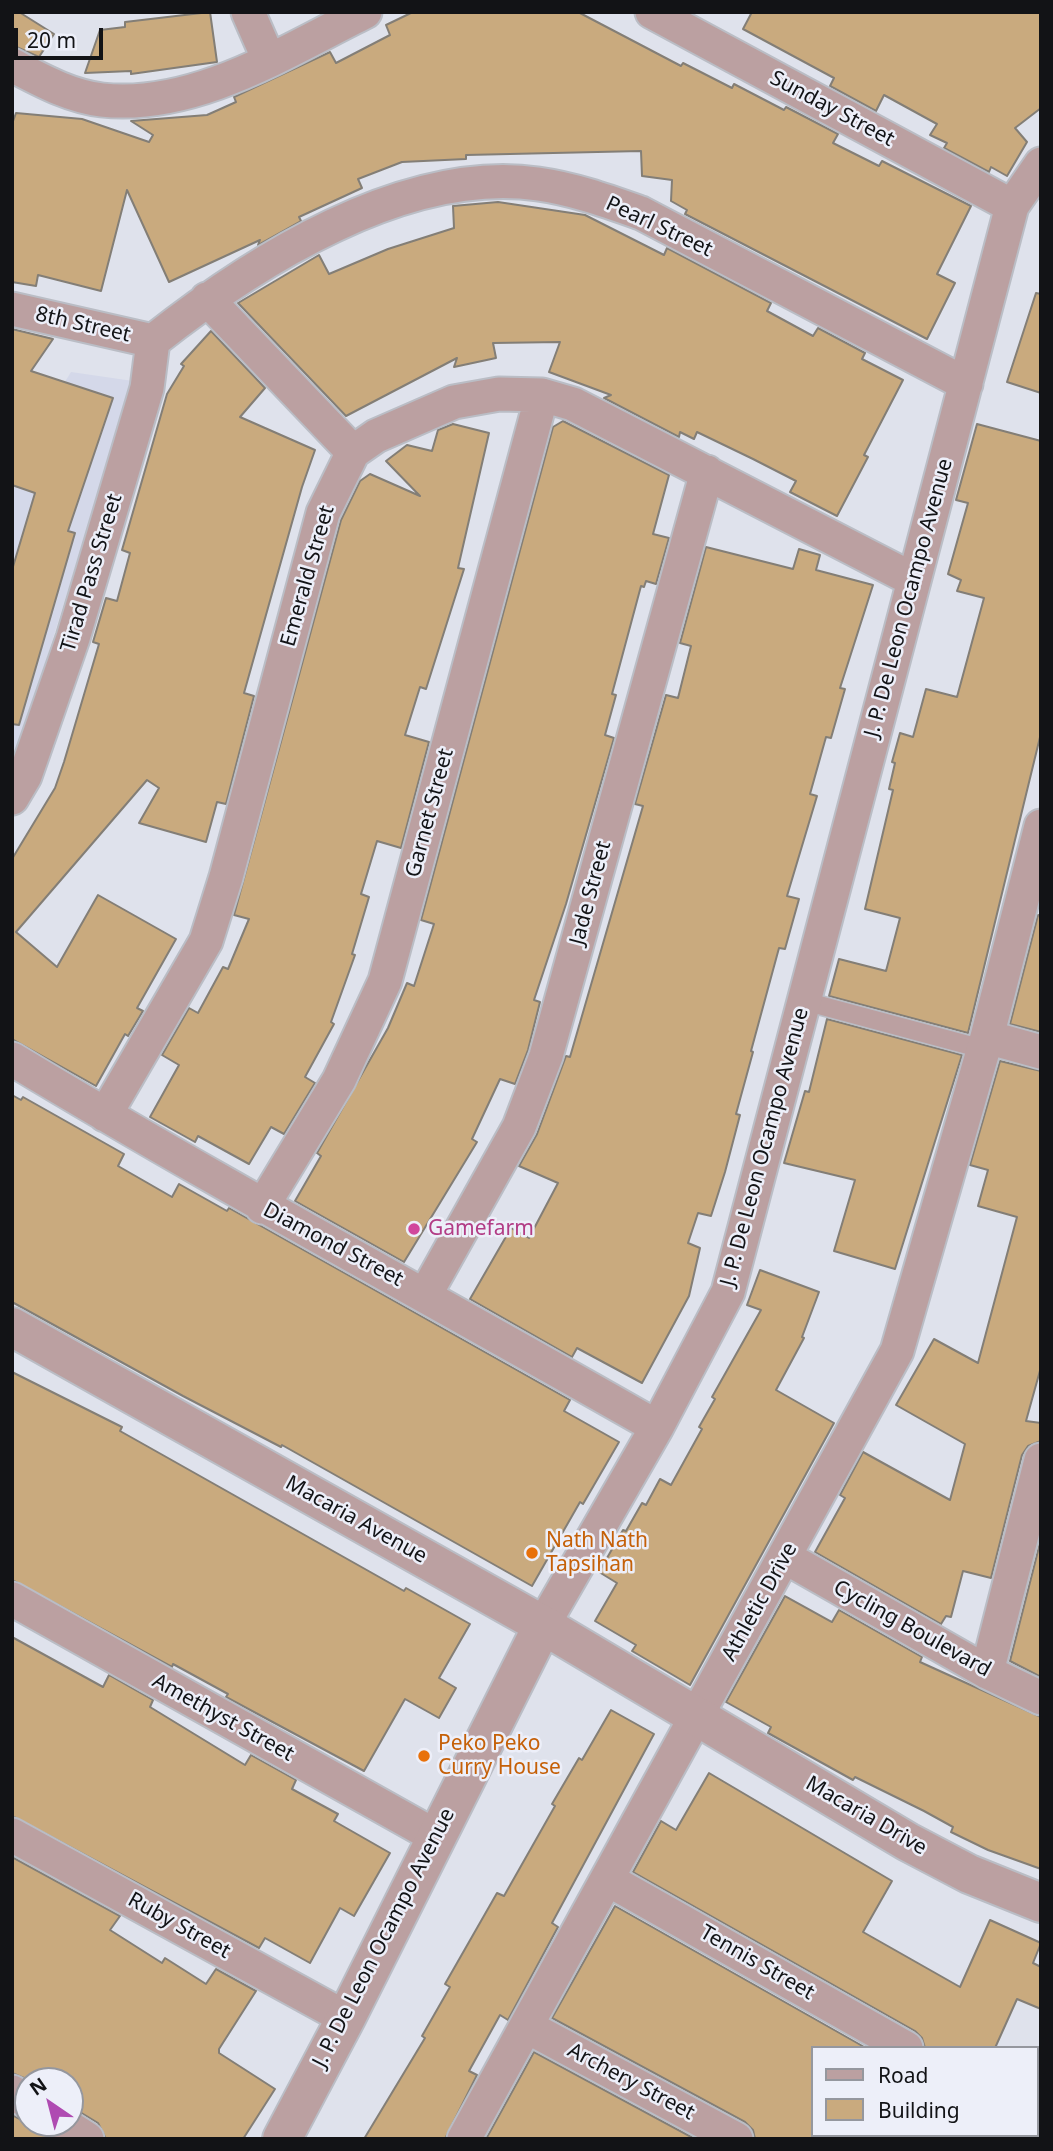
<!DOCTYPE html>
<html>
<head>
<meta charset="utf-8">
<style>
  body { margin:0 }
  #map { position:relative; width:1053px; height:2151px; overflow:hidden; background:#dfe2ec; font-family:"Noto Sans",sans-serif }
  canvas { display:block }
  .frame { position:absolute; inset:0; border:14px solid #121316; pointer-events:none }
  .legend { position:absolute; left:811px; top:2046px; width:228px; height:91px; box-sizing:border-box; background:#edeff9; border:2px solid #95979e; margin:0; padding:9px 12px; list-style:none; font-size:21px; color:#121316 }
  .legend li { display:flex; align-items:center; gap:14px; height:35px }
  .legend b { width:35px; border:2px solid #95979e }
  .north { position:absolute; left:14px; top:2067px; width:70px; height:70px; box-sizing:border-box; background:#edeff9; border:2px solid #95979e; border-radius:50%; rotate:325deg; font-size:19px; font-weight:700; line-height:28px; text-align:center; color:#121316 }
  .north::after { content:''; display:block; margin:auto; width:24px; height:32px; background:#af4bb2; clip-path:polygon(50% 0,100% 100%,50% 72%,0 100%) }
  .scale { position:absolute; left:14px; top:28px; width:89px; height:32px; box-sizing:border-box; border:4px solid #121316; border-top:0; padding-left:9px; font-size:21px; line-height:24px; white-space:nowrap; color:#121316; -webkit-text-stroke:5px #edeff9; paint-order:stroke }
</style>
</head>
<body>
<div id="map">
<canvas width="1053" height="2151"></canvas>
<div class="frame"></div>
<ul class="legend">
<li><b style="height:9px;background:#bba0a1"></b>Road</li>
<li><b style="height:19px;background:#c9aa7e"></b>Building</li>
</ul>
<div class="north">N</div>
<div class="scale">20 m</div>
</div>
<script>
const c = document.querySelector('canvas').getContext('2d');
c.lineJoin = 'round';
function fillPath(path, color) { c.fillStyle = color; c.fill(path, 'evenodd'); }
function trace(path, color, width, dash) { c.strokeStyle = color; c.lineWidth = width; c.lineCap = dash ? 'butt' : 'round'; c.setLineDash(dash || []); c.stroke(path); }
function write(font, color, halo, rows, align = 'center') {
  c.font = font + ' "Noto Sans",sans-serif'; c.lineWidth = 5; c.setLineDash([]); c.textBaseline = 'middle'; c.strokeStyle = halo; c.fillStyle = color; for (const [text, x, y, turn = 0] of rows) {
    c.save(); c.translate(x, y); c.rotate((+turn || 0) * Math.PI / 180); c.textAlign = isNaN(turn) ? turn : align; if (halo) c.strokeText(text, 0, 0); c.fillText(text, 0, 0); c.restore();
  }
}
fillPath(new Path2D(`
  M71 372 133 381 12 770V468Z`), '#d4d8e9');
const building = new Path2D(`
  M12 12H19L54 34 39 57 12 45Z
  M210 12 217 62 131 74V71L85 73 100 30 125 27V22Z
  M413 12H578L681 66 683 63 732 88 734 84 784 110 786 107 838 134 833 143 879 166 882 161 971 206 937 274 955 283 927 339 685 214 687 210 671 201 672 180 642 176 641 151 466 155V159L402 162 358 179 362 188 299 217 301 221 258 245 260 240 169 282 127 190 101 291 38 275 36 286 12 282V124L16 113 82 119 149 142 153 135 131 121 207 115 236 102 234 97 330 52 336 63 390 35 386 25Z
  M752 12H1041V108L1015 128 1027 142 1007 176 991 167 989 172 944 148 947 143 930 135 937 124 884 95 876 111 830 86 834 78 743 29Z
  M498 202 585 215 664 255 667 248 771 303 767 311 813 336 818 328 865 353 862 359 903 380 864 455 868 457 837 516 790 492 796 481 753 459 697 432 694 439 680 432 679 437 604 398 611 395 549 372 560 342 493 343 496 358 454 367 457 358 346 416 238 303 319 255 329 274 388 249 454 228 453 206Z
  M1036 293 1041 294V393L1007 382Z
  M12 329 53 339 31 371 113 398 68 531 75 533 19 725 12 724V570L35 493 12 485Z
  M211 331 265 388 240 417 315 450 302 487 244 693 254 696 226 804 217 802 206 842 139 823 159 788 147 780 16 932 57 967 98 895 176 939 137 1008 143 1011 128 1036 125 1034 96 1086 12 1039V859L55 788 64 762 99 644 93 642 106 598 117 601 130 553 122 550 167 394 184 366 181 364Z
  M563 421 669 475 653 534 669 538 656 584 646 581 644 587 641 586 612 694 616 695 605 735 614 738 566 904 534 1000 540 1002 528 1050 515 1084 500 1079 472 1139 477 1142 404 1262 295 1201 321 1156 317 1153 388 1028 407 983 414 986 434 924 421 920 553 427Z
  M453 424 489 433 458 568 464 569 426 689 420 687 405 735 429 742 401 848 377 841 361 894 369 897 352 954 355 955 331 1022 334 1024 305 1077 315 1083 284 1134 271 1127 249 1164 198 1136 195 1142 150 1117 179 1065 162 1055 189 1008 198 1013 223 967 228 969 249 919 234 915 341 520 360 481 370 474 420 496 386 461 407 445 432 451 438 430Z
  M977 424 1041 441V733L968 1033 829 996 839 959 886 971 900 918 865 909 893 790 889 789 895 763 892 762 900 733 913 737 926 689 957 697 984 598 957 591 961 580 948 574 968 503 956 500Z
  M706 547 793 569 799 549 820 555 816 570 873 585 840 688 845 689 831 738 826 737 810 794 817 796 787 896 799 899 785 949 779 948 751 1051 753 1052 736 1114 740 1115 725 1172 711 1216 698 1213 688 1243 700 1248 689 1296 642 1383 577 1348 572 1357 470 1299 511 1228 529 1238 558 1183 519 1166 537 1134 566 1056 570 1057 643 806 635 804 666 695 678 698 691 646 680 643Z
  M1038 915 1041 916V1032L1010 1024Z
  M827 1019 962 1055 895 1269 834 1251 855 1180 784 1163 805 1091 809 1092Z
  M1000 1061 1041 1071V1367L1026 1421 1041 1423V1441L1028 1446 1022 1455 991 1578 963 1571 951 1617 946 1616 941 1624 815 1552 845 1498 840 1495 863 1452 950 1500 965 1444 896 1405 934 1339 978 1363 1017 1217 978 1206 988 1170 970 1165Z
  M12 1095 21 1100 23 1097 124 1154 118 1166 172 1197 179 1184 227 1211 229 1208 570 1400 564 1411 619 1442 583 1504 580 1502 532 1586 282 1445 281 1447 183 1396 12 1302Z
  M760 1270 819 1292 802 1337 804 1338 776 1390 834 1423 690 1685 632 1651 636 1645 595 1621 617 1583 599 1572 623 1530 626 1531 642 1503 646 1505 660 1479 671 1485 702 1429 699 1427 715 1399 712 1397 761 1310 747 1305Z
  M12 1372 122 1427 120 1431 168 1458 404 1591 406 1588 470 1624 439 1678 456 1688 439 1718 405 1699 364 1771 226 1697 228 1694 173 1664 172 1667 12 1580Z
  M1041 1539V1677L1010 1661Z
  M785 1596 832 1622 839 1610 922 1657 920 1662 1041 1717V1869L988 1850 951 1832 953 1827 924 1811 855 1777 853 1780 768 1733 771 1727 726 1702Z
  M12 1637 103 1687 109 1675 153 1700 150 1707 245 1765 251 1755 296 1780 292 1789 338 1814 334 1821 390 1853 354 1916 340 1908 310 1963 265 1938 259 1948 12 1816Z
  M611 1710 654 1734 552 1923 558 1927 508 2020 500 2015 469 2071 477 2075 445 2139H364L425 2038 422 2036 450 1987 445 1984 497 1893 504 1896 555 1806 552 1804 579 1758 582 1760Z
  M709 1773 892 1881 863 1932 960 1987 990 1920 1041 1943 1033 1963 1041 1967V2009L1017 1999 995 2048H925L922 2038 915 2031 633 1872 661 1821 676 1830Z
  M12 1857 120 1916 110 1930 162 1963 165 1958 206 1984 216 1969 256 1991 219 2049V2053L275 2089 243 2139H106L98 2123 70 2106V2081H31L12 2073Z
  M615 1906 866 2048H813V2139H755L753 2130 745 2122 552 2018Z
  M534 2052 695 2139H486Z
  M12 2115 28 2123H43L51 2139H12Z`);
fillPath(building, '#c9aa7e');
trace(building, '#837e76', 2);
const service = new Path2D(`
  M804 1001 983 1049`);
const minor = new Path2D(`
  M248 12 269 60
  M652 12 1012 206
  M12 65C41 80 69 96 102 100 195 110 286 51 365 12
  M207 299 353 452
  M12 309 153 341
  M153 341C253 262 405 165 538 184 574 189 607 201 641 213L966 384
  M12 798 25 776 73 638 147 388 153 341
  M987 1037 1041 1052
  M12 1059C224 1187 442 1304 657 1427
  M105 1115 206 941 226 877 323 513 353 452 376 436 454 402 499 394 542 395 573 404 912 579
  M262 1207 339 1080 385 981 542 395
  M425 1295 519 1127 546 1056 707 472
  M785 1557 987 1672 1041 1698
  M12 1599 435 1836
  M543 1625 657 1427 728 1292 1012 206 1041 164
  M987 1672 1041 1460
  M12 1835 346 2018
  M607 1879 906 2048
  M526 2026 736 2139
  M12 2092 28 2102
  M1037 2100 1041 2101
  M62 2123 87 2139
  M464 2139 897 1351 987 1037 1041 826`);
const tertiary = new Path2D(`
  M12 1327 543 1625 908 1842 969 1874 1041 1903
  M282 2139 346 2018 543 1625`);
trace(service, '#babdc5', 21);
trace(minor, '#babdc5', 37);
trace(tertiary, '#babdc5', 42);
trace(service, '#bba0a1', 18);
trace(minor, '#bba0a1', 33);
trace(tertiary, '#bba0a1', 38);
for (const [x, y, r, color] of [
  [414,1229,7,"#d1479c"],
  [532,1553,7,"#e8710a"],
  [424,1756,7,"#e8710a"]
]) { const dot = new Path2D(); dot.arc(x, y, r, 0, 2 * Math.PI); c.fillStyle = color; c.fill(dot); trace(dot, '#edeff9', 2.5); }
write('21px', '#121316', '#edeff9', [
  ["Sunday Street",832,109,28],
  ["Pearl Street",659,227,25],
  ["8th Street",83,325,13],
  ["Tirad Pass Street",92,573,-73],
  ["Emerald Street",308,576,-74],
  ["J. P. De Leon Ocampo Avenue",909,598,-75],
  ["Garnet Street",430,813,-75],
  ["Jade Street",591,893,-75],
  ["J. P. De Leon Ocampo Avenue",765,1147,-75],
  ["Diamond Street",333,1245,28],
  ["Macaria Avenue",356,1520,29],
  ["Athletic Drive",760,1602,-61],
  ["Cycling Boulevard",912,1629,29],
  ["Amethyst Street",223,1718,29],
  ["Macaria Drive",866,1816,30],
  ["Ruby Street",179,1926,29],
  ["J. P. De Leon Ocampo Avenue",384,1938,-63],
  ["Tennis Street",757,1963,30],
  ["Archery Street",631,2082,28]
]);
write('21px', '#b23c85', '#edeff9', [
  ["Gamefarm",428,1229]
], 'left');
write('21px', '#c56008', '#edeff9', [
  ["Nath Nath",546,1541],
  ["Tapsihan",546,1565],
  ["Peko Peko",438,1744],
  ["Curry House",438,1768]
], 'left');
</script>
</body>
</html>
